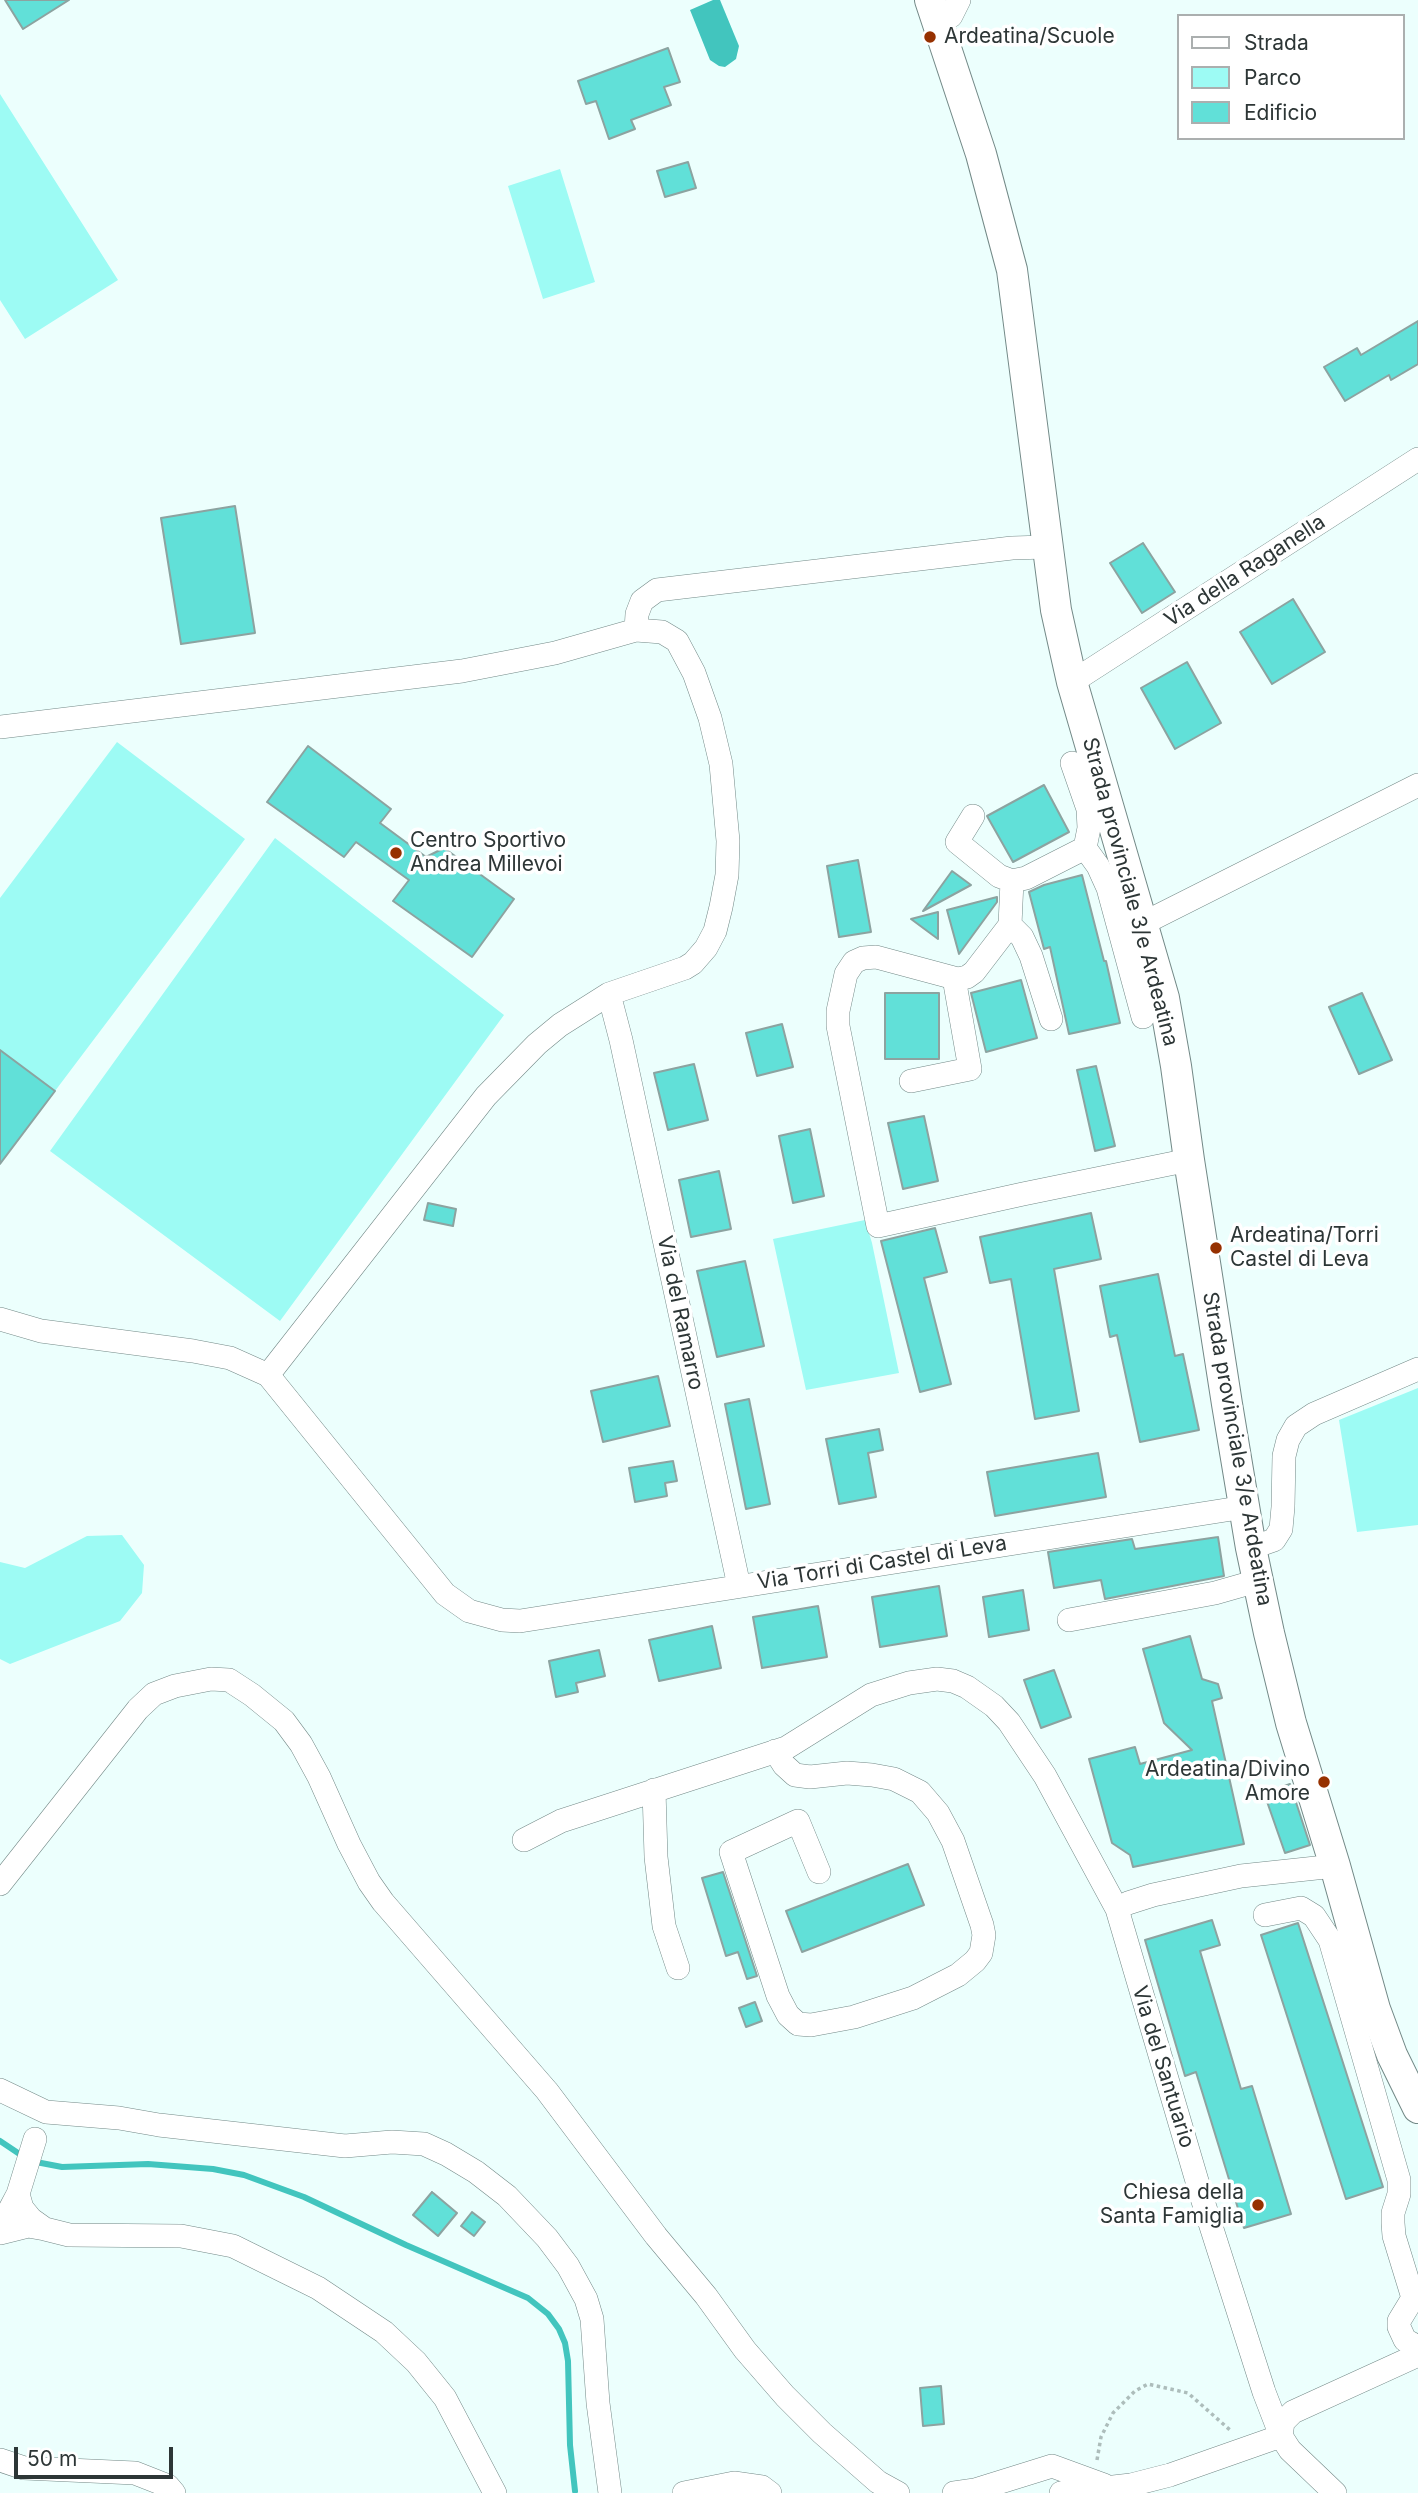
<!DOCTYPE html>
<html>
<head>
<meta charset="utf-8">
<style>
	body { margin:0 }
	#map { position:relative; width:1418px; height:2493px; overflow:hidden; background:#ecfffd; font-family:Inter,sans-serif }
	canvas { display:block }
	.legend { position:absolute; left:1177px; top:14px; width:228px; height:126px; box-sizing:border-box; background:#fff; border:2px solid #abafaf; margin:0; padding:9px 12px; list-style:none; font-size:21px; color:#2d3636 }
	.legend li { display:flex; align-items:center; gap:14px; height:35px }
	.legend b { width:35px; border:2px solid #abafaf }
	.scale { position:absolute; left:14px; top:2447px; width:159px; height:32px; box-sizing:border-box; border:4px solid #2d3636; border-top:0; padding-left:9px; font-size:21px; line-height:24px; white-space:nowrap; color:#2d3636; -webkit-text-stroke:5px #fff; paint-order:stroke }
</style>
</head>
<body>
<div id="map">
<canvas width="1418" height="2493"></canvas>
<ul class="legend">
<li><b style="height:9px;background:#fff"></b>Strada</li>
<li><b style="height:19px;background:#9dfbf4"></b>Parco</li>
<li><b style="height:19px;background:#61e0d8"></b>Edificio</li>
</ul>
<div class="scale">50 m</div>
</div>
<script>
const ctx = document.querySelector('canvas').getContext('2d');
ctx.lineJoin = 'round';
function fill(path, color) { ctx.fillStyle = color; ctx.fill(path, 'evenodd'); }
const shape = rows => new Path2D(rows.map(r => 'M' + r).join(''));
function strokePath(path, color, width, dash) { ctx.strokeStyle = color; ctx.lineWidth = width; ctx.lineCap = dash ? 'butt' : 'round'; ctx.setLineDash(dash || []); ctx.stroke(path); }
function write(font, color, halo, rows, align = 'center') {
  ctx.font = font + ' Inter,sans-serif'; ctx.lineWidth = 7; ctx.setLineDash([]); ctx.textBaseline = 'middle'; ctx.strokeStyle = halo; ctx.fillStyle = color; for (const [text, x, y, turn = 0] of rows) {
    ctx.save(); ctx.translate(x, y); ctx.rotate((+turn || 0) * Math.PI / 180); ctx.textAlign = isNaN(turn) ? turn : align; if (halo) ctx.strokeText(text, 0, 0); ctx.fillText(text, 0, 0); ctx.restore();
  }
}
const green = shape([
	[0,94,118,280,25,339,0,300],
	[560,169,595,282,543,299,508,186],
	[117,742,245,839,55,1091,0,1050,0,898],
	[275,838,504,1015,280,1321,50,1151],
	[865,1220,872,1243,899,1373,806,1390,773,1239],
	[1418,1388,1418,1525,1357,1532,1339,1420],
	[122,1535,144,1565,142,1593,120,1621,10,1664,0,1659,0,1562,25,1568,87,1536]
]);
const water = shape([
	[713,0,720,0,739,46,736,59,725,67,719,66,710,60,690,10]
]);
const stream = shape([
	[0,2141,21,2155],
	[36,2162,62,2167,148,2164,213,2169,244,2175,304,2197,406,2245,528,2298,548,2314,559,2329,565,2343,568,2361,570,2445,575,2491]
]);
const building = shape([
	[5,0,69,0,23,29,5,0],
	[668,48,680,82,664,87,671,105,631,120,635,129,609,139,596,101,586,104,578,81,668,48],
	[688,162,696,188,665,197,657,171,688,162],
	[1418,321,1418,364,1391,380,1389,375,1345,401,1324,367,1357,348,1361,355,1418,321],
	[235,506,255,633,181,644,161,518,235,506],
	[1143,543,1175,592,1142,613,1110,563,1143,543],
	[1293,599,1325,652,1272,684,1240,632,1293,599],
	[1187,662,1221,723,1175,749,1141,688,1187,662],
	[308,746,391,809,380,823,426,857,444,848,514,899,472,957,393,901,409,880,356,842,344,857,267,802,308,746],
	[1044,785,1069,832,1013,862,987,816,1044,785],
	[858,860,871,932,839,937,827,866,858,860],
	[952,871,971,885,923,911,952,871],
	[1082,875,1104,961,1106,961,1120,1023,1069,1034,1050,947,1044,949,1029,892,1044,885,1082,875],
	[997,897,997,902,959,954,947,910,997,897],
	[938,912,938,939,911,919,938,912],
	[1021,980,1037,1038,986,1052,971,993,1021,980],
	[885,993,939,993,939,1059,885,1059,885,993],
	[1362,993,1392,1060,1359,1074,1329,1007,1362,993],
	[782,1024,793,1067,757,1076,746,1033,782,1024],
	[0,1050,55,1091,0,1164,0,1050],
	[694,1064,708,1120,668,1130,654,1073,694,1064],
	[1096,1066,1115,1146,1095,1151,1077,1070,1096,1066],
	[924,1116,938,1181,903,1189,888,1123,924,1116],
	[810,1129,824,1196,793,1203,779,1136,810,1129],
	[719,1171,731,1229,691,1237,679,1180,719,1171],
	[428,1203,456,1209,453,1226,424,1220,428,1203],
	[1091,1213,1101,1259,1054,1269,1079,1411,1035,1419,1011,1279,990,1283,980,1237,1091,1213],
	[935,1228,947,1272,924,1278,951,1384,920,1392,881,1241,935,1228],
	[745,1261,764,1346,717,1357,697,1271,745,1261],
	[1158,1274,1175,1356,1183,1354,1199,1430,1140,1442,1117,1335,1110,1337,1100,1286,1158,1274],
	[658,1376,670,1426,603,1442,591,1391,658,1376],
	[749,1399,770,1504,746,1509,725,1404,749,1399],
	[879,1429,883,1450,868,1453,876,1497,839,1504,826,1439,879,1429],
	[1098,1453,1106,1497,995,1516,987,1472,1098,1453],
	[673,1461,677,1481,665,1483,667,1496,635,1502,629,1468,673,1461],
	[1218,1537,1224,1576,1105,1599,1101,1580,1054,1588,1048,1552,1132,1539,1135,1549,1218,1537],
	[939,1586,947,1636,880,1647,872,1597,939,1586],
	[1023,1590,1029,1630,989,1637,983,1597,1023,1590],
	[818,1606,827,1657,762,1668,753,1617,818,1606],
	[712,1626,721,1668,659,1681,649,1640,712,1626],
	[1190,1636,1202,1679,1218,1684,1222,1698,1212,1701,1244,1844,1133,1867,1130,1855,1112,1843,1089,1759,1135,1747,1140,1764,1192,1750,1164,1723,1143,1649,1190,1636],
	[599,1650,605,1676,576,1683,578,1692,556,1697,549,1661,599,1650],
	[1054,1670,1071,1717,1041,1728,1024,1680,1054,1670],
	[1290,1784,1310,1845,1285,1853,1264,1793,1290,1784],
	[908,1864,924,1905,802,1952,786,1911,908,1864],
	[723,1872,757,1976,747,1979,738,1952,726,1956,702,1878,723,1872],
	[1212,1920,1220,1945,1200,1951,1241,2089,1252,2086,1291,2214,1244,2228,1196,2072,1185,2076,1145,1940,1212,1920],
	[1298,1923,1383,2187,1346,2199,1261,1935,1298,1923],
	[755,2002,762,2021,746,2027,739,2008,755,2002],
	[432,2192,457,2213,438,2236,413,2215,432,2192],
	[472,2212,485,2222,474,2236,461,2226,472,2212],
	[941,2386,944,2424,923,2426,920,2388,941,2386]
]);
const path = shape([
	[1097,2460,1101,2437,1113,2413,1135,2391,1148,2384,1188,2393,1230,2430]
]);
const minor = shape([
	[936,20,951,16,959,0],
	[636,630,637,614,642,601,657,590,1012,548,1046,547],
	[1072,682,1418,459],
	[0,727,462,671,555,653,636,630,662,632,677,641,694,673,710,718,721,764,728,841,727,875,721,907,715,931,706,948,693,963,685,968,609,994,560,1025,537,1044,486,1096,268,1375],
	[1072,763,1088,809,1089,828,1085,848],
	[973,816,957,842,999,876,1012,881],
	[1142,924,1418,785],
	[1010,925,1022,937,1031,956,1051,1019],
	[609,994,621,1040,739,1586],
	[1143,1017,1108,888,1098,866,1085,848,1026,878,1012,881,1010,925,974,972,967,977,958,979,876,957,863,958,854,962,846,974,838,1011,838,1026,878,1226,1023,1194,1189,1160],
	[911,1081,970,1069,954,978],
	[0,1319,41,1331,193,1351,230,1358,268,1375,445,1594,469,1611,502,1620,520,1621,1245,1507],
	[1251,1548,1274,1540,1281,1529,1283,1507,1284,1456,1288,1440,1296,1426,1314,1414,1418,1369],
	[1069,1620,1215,1593,1257,1581],
	[775,1751,784,1765,795,1775,810,1777,847,1773,872,1775,894,1779,920,1792,938,1813,953,1841,982,1925,984,1935,981,1953,975,1961,958,1975,913,1998,854,2017,811,2025,798,2024,788,2015,778,1996,731,1852,798,1821,819,1872],
	[654,1790,656,1857,664,1926,678,1968],
	[524,1840,561,1821,786,1748,871,1695,909,1683,937,1679,953,1681,967,1687,994,1706,1009,1722,1045,1776,1117,1909],
	[0,1884,138,1709,154,1694,175,1686,211,1679,229,1680,252,1695,284,1721,301,1744,319,1777,349,1844,369,1882,383,1902,547,2091,656,2236,706,2296,745,2350,785,2396,822,2433,878,2482,898,2493],
	[1265,1915,1301,1908,1314,1916,1330,1940,1399,2180,1399,2194,1393,2213,1393,2223,1394,2236,1413,2298,1399,2321,1399,2327,1405,2340,1418,2347],
	[0,2090,46,2112,119,2118,159,2125,345,2146,392,2142,424,2144,446,2154,476,2172,507,2196,547,2238,568,2266,586,2299,592,2319,598,2403,610,2493],
	[0,2228,18,2194,35,2139],
	[45,2229,69,2235,181,2236,233,2246,318,2288,384,2332,416,2362,445,2398,495,2493],
	[0,2233,28,2226,45,2229,31,2219,22,2208,18,2194],
	[0,2460,24,2468,135,2473,168,2486,174,2493],
	[684,2493,734,2483,762,2487,770,2493],
	[954,2493,975,2490,1052,2466,1104,2485],
	[1061,2493,1131,2485,1170,2475,1281,2436,1264,2392,1202,2198,1117,1909,1128,1903,1153,1895,1241,1876,1335,1866],
	[1335,2493,1290,2450,1281,2436,1283,2422,1293,2412,1418,2355]
]);
const major = shape([
	[930,0,981,154,1012,270,1056,610,1072,682,1164,998,1176,1066,1189,1160,1227,1404,1251,1548,1269,1633,1291,1723,1335,1866,1375,2009,1392,2055,1418,2108]
]);
const markers = [
	[930,37,7,"#963101"],
	[396,853,7,"#963101"],
	[1216,1248,7,"#963101"],
	[1324,1782,7,"#963101"],
	[1258,2205,7,"#963101"]
];
const poiNames = [
	["Ardeatina/Scuole",944,37],
	["Centro Sportivo",410,841],
	["Andrea Millevoi",410,865],
	["Ardeatina/Torri",1230,1236],
	["Castel di Leva",1230,1260],
	["Ardeatina/Divino",1310,1770,"right"],
	["Amore",1310,1794,"right"],
	["Chiesa della",1244,2193,"right"],
	["Santa Famiglia",1244,2217,"right"]
];
const streetNames = [
	["Via della Raganella",1245,571,-33],
	["Strada provinciale 3/e Ardeatina",1130,892,75],
	["Via del Ramarro",680,1313,78],
	["Strada provinciale 3/e Ardeatina",1237,1449,80],
	["Via Torri di Castel di Leva",882,1563,-9],
	["Via del Santuario",1163,2067,73]
];
fill(green, '#9dfbf4');
fill(water, '#42c5be');
strokePath(stream, '#42c5be', 6);
fill(building, '#61e0d8');
strokePath(building, '#8ca3a0', 2);
strokePath(minor, '#738987', 24);
strokePath(major, '#738987', 32);
strokePath(path, '#adbdbb', 3.5, [3.5, 3.5]);
strokePath(minor, '#fff', 23);
strokePath(major, '#fff', 30);
for (const [x, y, r, color] of markers) { const dot = new Path2D(); dot.arc(x, y, r, 0, 2 * Math.PI); ctx.fillStyle = color; ctx.fill(dot); strokePath(dot, '#fff', 2.5); }
write('21px', '#2d3636', '#fff', poiNames, 'left');
write('21px', '#2d3636', '#fff', streetNames);
</script>
</body>
</html>
